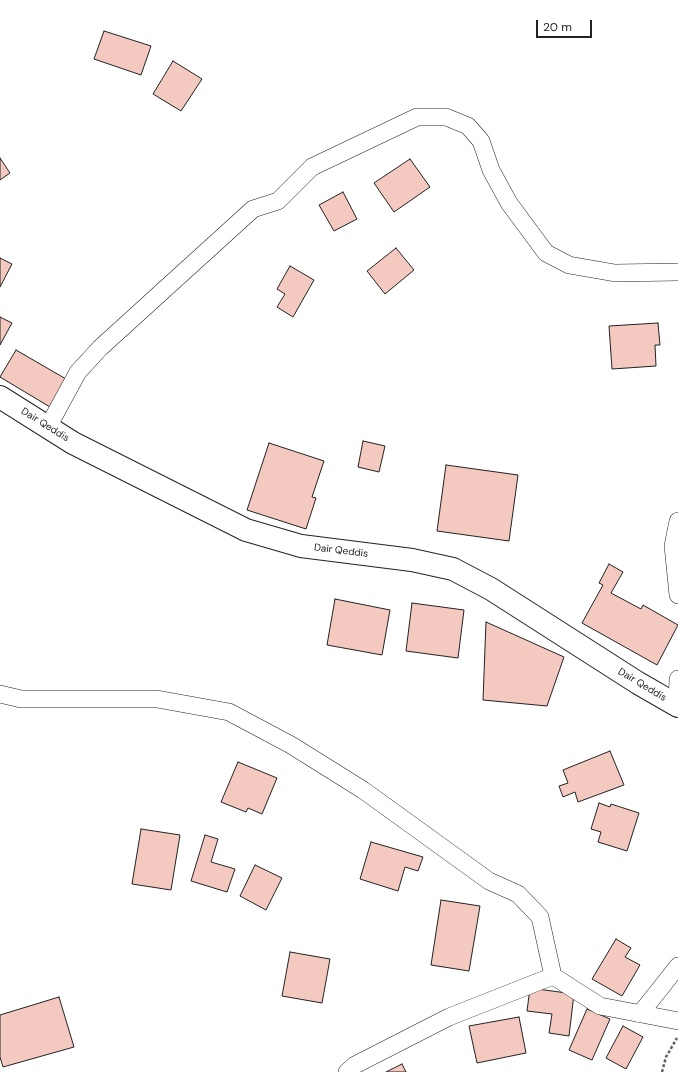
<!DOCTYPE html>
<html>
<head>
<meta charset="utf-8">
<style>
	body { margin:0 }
	#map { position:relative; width:678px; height:1072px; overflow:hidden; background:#fff; font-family:"DM Sans",sans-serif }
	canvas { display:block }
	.scale { position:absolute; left:536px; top:20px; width:56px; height:18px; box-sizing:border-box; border:2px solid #222; border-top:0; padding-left:5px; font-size:12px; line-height:14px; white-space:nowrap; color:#222; -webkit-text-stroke:3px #fff; paint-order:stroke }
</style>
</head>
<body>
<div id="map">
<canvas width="678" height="1072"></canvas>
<div class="scale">20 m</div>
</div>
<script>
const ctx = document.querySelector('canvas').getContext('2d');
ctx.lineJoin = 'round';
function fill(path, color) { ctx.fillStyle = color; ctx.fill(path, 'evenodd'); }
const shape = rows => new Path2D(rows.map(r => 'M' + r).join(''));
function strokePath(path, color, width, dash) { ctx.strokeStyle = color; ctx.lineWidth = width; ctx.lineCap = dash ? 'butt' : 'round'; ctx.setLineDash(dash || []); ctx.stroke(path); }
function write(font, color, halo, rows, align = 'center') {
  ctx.font = font + ' "DM Sans",sans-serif'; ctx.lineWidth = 3; ctx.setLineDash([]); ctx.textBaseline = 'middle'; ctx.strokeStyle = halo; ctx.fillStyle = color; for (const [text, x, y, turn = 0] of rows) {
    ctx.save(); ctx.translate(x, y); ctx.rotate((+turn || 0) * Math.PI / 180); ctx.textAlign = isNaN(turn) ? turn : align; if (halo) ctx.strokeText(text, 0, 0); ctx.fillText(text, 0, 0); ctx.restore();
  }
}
const building = shape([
	[104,31,151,46,141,75,94,59,104,31],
	[173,61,202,79,181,111,153,94,173,61],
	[0,158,10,173,0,180,0,158],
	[410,159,430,187,394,212,374,183,410,159],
	[343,192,357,219,334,231,319,205,343,192],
	[396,248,414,270,385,294,367,271,396,248],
	[0,258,12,264,0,287,0,258],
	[290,266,314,280,293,317,277,307,285,294,277,289,290,266],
	[0,317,12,323,0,345,0,317],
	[658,323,660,345,655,345,656,366,612,369,609,326,658,323],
	[16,350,66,379,50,407,0,377,16,350],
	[363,441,385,446,379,472,358,467,363,441],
	[269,443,324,461,312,497,316,498,306,529,247,510,269,443],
	[446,465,518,475,509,541,437,531,446,465],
	[609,564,623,572,611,593,641,609,643,605,678,625,657,665,582,623,603,585,599,583,609,564],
	[335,599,390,610,382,655,327,645,335,599],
	[412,603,464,610,458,658,406,651,412,603],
	[486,622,564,657,547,706,483,700,486,622],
	[610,751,624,785,578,802,575,792,563,797,559,786,568,783,563,770,610,751],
	[238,762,277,778,262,814,248,808,246,812,221,802,238,762],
	[599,803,610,807,611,804,639,813,627,851,598,842,601,832,591,829,599,803],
	[141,829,180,835,171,890,132,884,141,829],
	[205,835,218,839,211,862,235,869,227,892,191,881,205,835],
	[371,842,423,857,418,871,405,867,398,891,360,879,371,842],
	[255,865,282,878,266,910,240,896,255,865],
	[441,900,480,906,469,971,431,965,441,900],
	[616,939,631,948,625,957,640,965,622,996,592,979,616,939],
	[290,952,330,959,322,1003,282,996,290,952],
	[530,988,574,994,569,1036,549,1033,552,1014,527,1011,530,988],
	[59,997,74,1047,3,1067,0,1057,0,1015,59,997],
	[587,1009,610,1019,592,1060,569,1050,587,1009],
	[519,1017,526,1053,477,1063,469,1026,519,1017],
	[623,1026,643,1037,626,1069,606,1058,623,1026],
	[402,1064,406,1072,386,1072,402,1064]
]);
const path = shape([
	[662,1072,666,1057,677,1038]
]);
const street = shape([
	[48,427,78,372,100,348,253,209,278,201,312,167,417,117,446,117,468,126,481,141,491,170,509,203,546,253,569,265,615,273,678,272],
	[678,521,673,546,678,595],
	[0,694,21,699,157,699,229,712,291,745,363,790,489,881,518,894,540,917,553,976,600,1006,678,1021],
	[677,706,678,679],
	[640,1014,678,966],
	[347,1072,355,1065,449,1017,553,976]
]);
const secondary = shape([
	[0,397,73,443,246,530,301,546,412,560,453,569,491,589,638,683,678,706]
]);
const streetNames = [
	["Dair Qeddis",45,425,32],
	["Dair Qeddis",341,551,7],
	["Dair Qeddis",642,685,31]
];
fill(building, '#f3c9c0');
strokePath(building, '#222', 1);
strokePath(street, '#222', 18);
strokePath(secondary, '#222', 24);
strokePath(path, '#646464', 2.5, [3, 2]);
strokePath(street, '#fff', 17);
strokePath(secondary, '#fff', 22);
write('10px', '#222', '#fff', streetNames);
</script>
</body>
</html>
